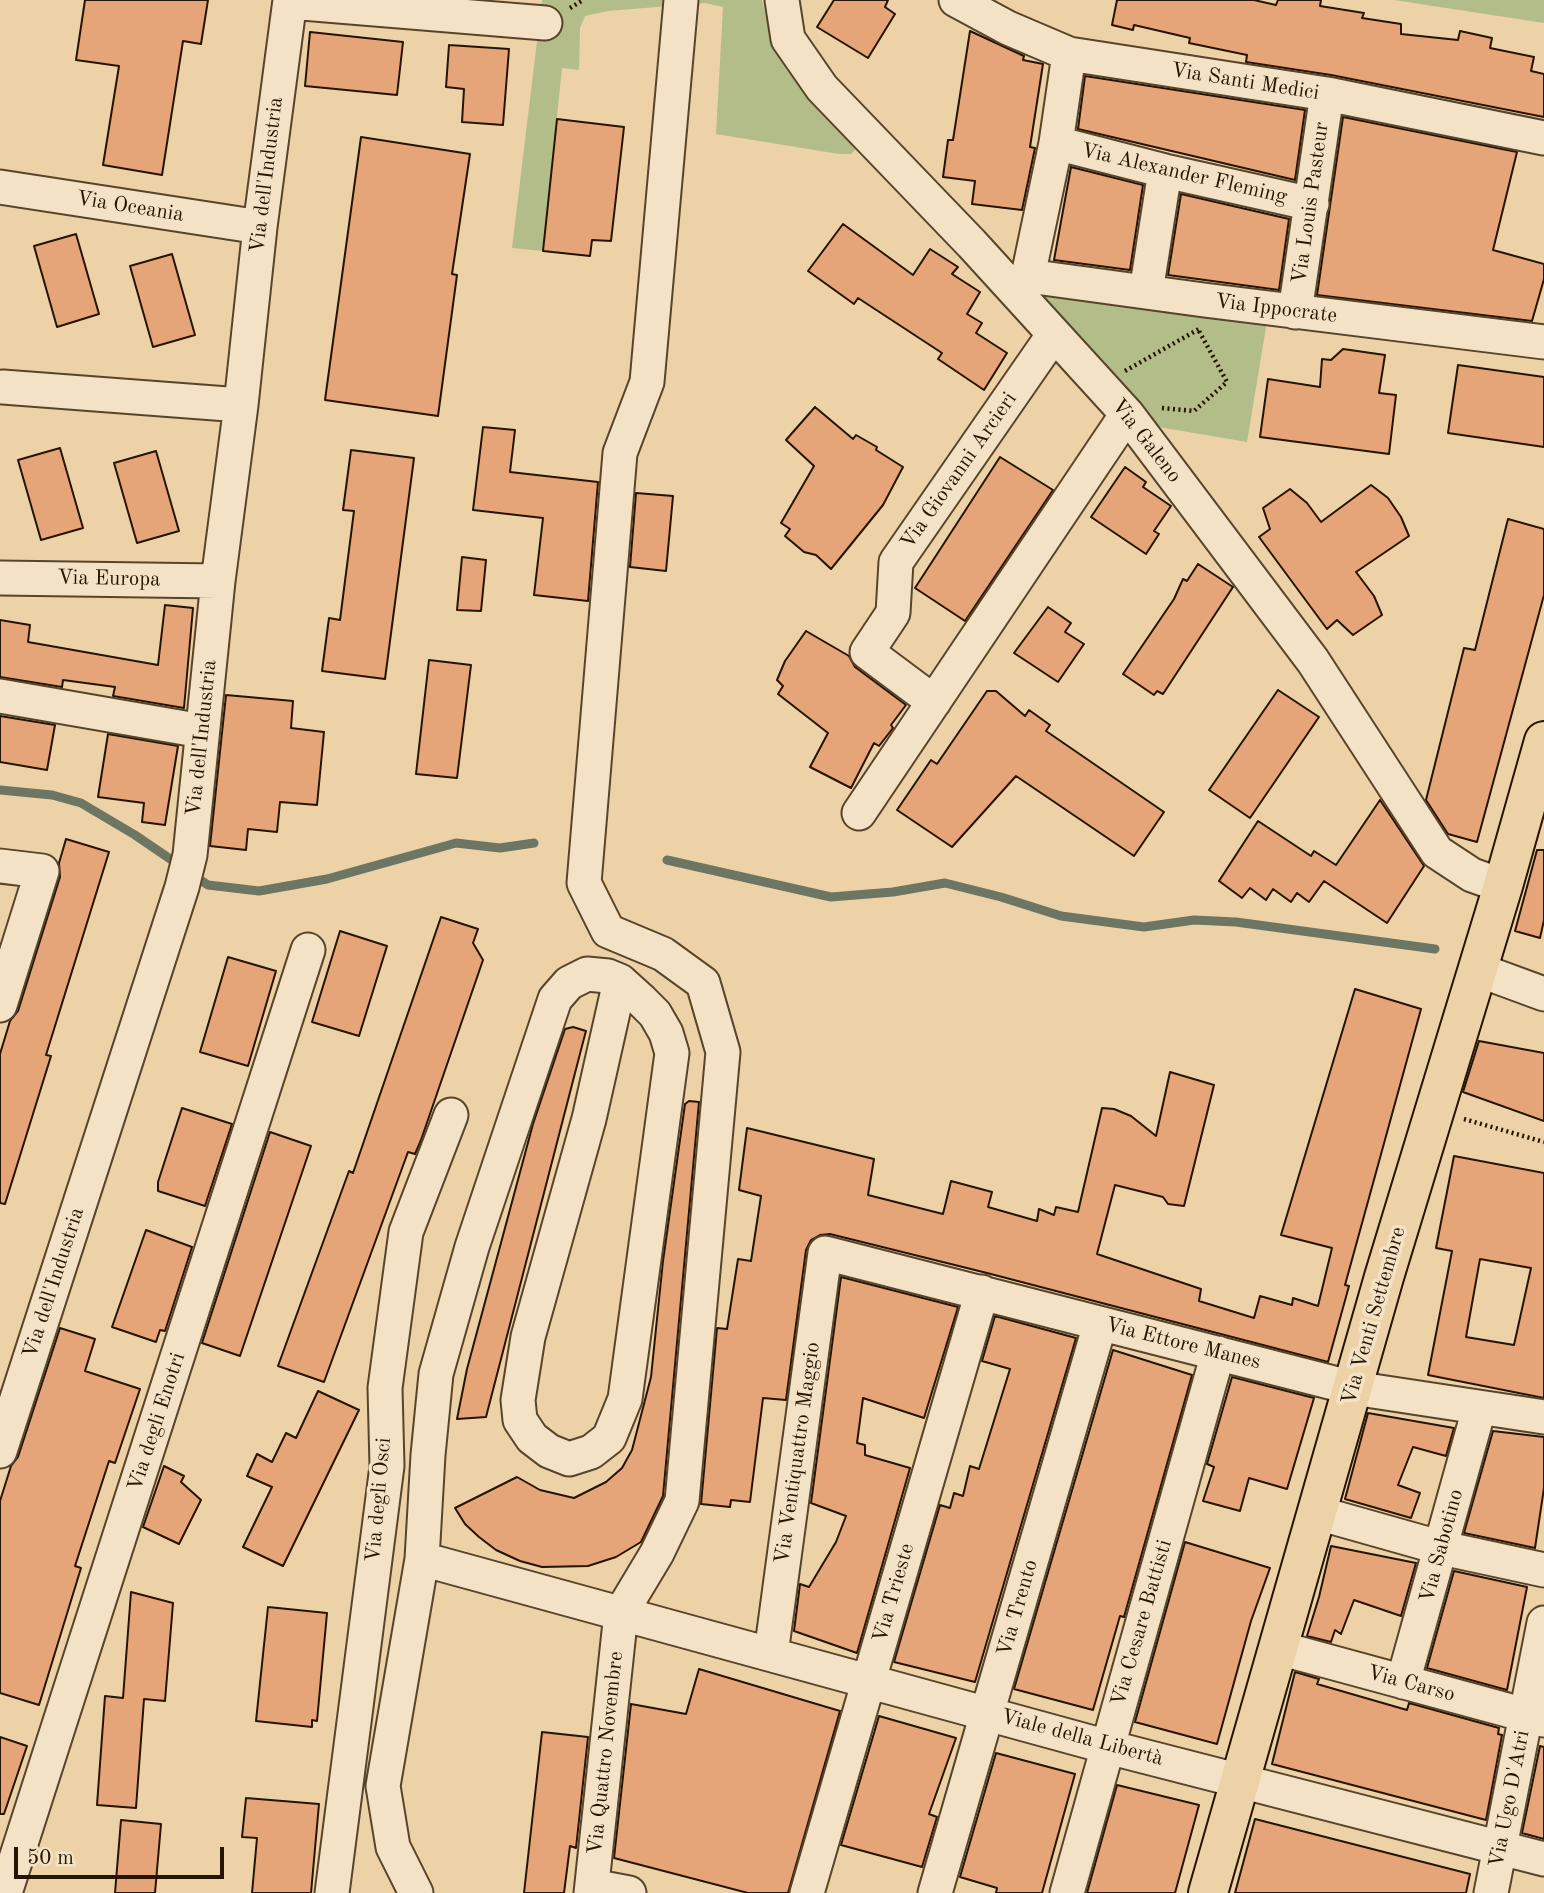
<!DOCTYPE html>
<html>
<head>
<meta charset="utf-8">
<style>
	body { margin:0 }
	#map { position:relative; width:1544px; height:1893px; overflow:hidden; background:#ecd2a6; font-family:"Old Standard TT",serif }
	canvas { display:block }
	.scale { position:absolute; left:14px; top:1847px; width:210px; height:32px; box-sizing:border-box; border:4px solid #261401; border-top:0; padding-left:9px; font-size:21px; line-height:24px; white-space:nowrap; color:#261401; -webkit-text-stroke:5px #f3e2c5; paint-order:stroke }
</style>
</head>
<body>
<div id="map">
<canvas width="1544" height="1893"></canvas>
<div class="scale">50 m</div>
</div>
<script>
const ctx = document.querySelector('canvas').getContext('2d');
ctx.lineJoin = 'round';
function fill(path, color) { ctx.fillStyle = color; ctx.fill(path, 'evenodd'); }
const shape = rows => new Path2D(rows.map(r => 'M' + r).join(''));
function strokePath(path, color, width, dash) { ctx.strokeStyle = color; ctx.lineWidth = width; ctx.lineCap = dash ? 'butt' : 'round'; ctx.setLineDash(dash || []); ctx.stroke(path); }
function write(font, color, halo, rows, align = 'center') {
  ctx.font = font + ' "Old Standard TT",serif'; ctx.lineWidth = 7; ctx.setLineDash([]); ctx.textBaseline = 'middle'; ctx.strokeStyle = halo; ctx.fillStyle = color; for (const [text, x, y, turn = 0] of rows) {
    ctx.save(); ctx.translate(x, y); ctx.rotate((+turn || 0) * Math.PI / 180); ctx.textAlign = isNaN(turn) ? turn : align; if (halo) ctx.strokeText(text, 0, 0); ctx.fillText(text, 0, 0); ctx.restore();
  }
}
const green = shape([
	[542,0,762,0,774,44,786,68,809,98,854,144,855,150,851,154,839,154,716,134,723,7,705,3,608,11,585,16,580,28,579,70,562,68,543,251,512,248],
	[1394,0,1544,0,1544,23],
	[1040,291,1268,315,1247,442,1147,425,1038,302]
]);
const stream = shape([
	[0,790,52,795,81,803,135,835,182,867],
	[667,860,831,897,893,892,945,883,1001,897,1061,916,1144,927,1194,920,1236,922,1435,949],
	[193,875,208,885,259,891,327,879,456,843,500,848,534,843]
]);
const building = shape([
	[85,0,208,0,201,44,183,41,162,175,103,165,119,66,76,60,85,0],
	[834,0,888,0,885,7,895,14,868,58,817,27,834,0],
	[1117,0,1254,0,1276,5,1278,0,1321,0,1320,6,1364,13,1362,18,1401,24,1401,34,1458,40,1460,31,1492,38,1490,48,1534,57,1531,71,1544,74,1544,117,1331,75,1246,62,1247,55,1189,43,1190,38,1134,25,1133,30,1112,25,1117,0],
	[970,31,1024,56,1023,60,1043,64,1030,147,1035,148,1022,210,972,204,975,181,943,177,948,140,953,140,970,31],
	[310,32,403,42,397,95,305,86,310,32],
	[449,45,509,49,503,125,462,122,464,89,446,87,449,45],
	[1085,76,1305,110,1295,180,1078,129,1085,76],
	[1343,117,1517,152,1493,250,1544,264,1544,279,1532,321,1317,295,1343,117],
	[557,119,624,127,611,241,592,240,590,256,543,251,557,119],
	[361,137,470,154,452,274,457,275,438,416,325,400,361,137],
	[1071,167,1143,185,1130,270,1054,260,1071,167],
	[1181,194,1289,219,1279,290,1168,275,1181,194],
	[843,224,913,275,930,249,958,267,952,274,980,292,967,314,982,323,976,333,1007,353,984,390,938,359,942,353,858,298,854,304,808,271,843,224],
	[76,234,99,314,57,327,34,246,76,234],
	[172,254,195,335,153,347,130,266,172,254],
	[1343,349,1385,355,1379,393,1396,395,1389,454,1260,437,1268,379,1320,387,1322,359,1331,360,1343,349],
	[1458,365,1544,377,1544,447,1448,433,1458,365],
	[815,407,853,439,856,435,877,447,876,450,903,467,883,505,831,569,816,555,804,552,785,536,790,529,781,523,814,466,786,440,815,407],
	[483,427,515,430,510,472,598,482,588,601,534,595,543,518,473,510,483,427],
	[60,448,83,528,41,540,18,460,60,448],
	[351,450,414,458,385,679,322,671,329,618,340,620,354,511,343,510,351,450],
	[156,451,179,531,137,543,114,463,156,451],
	[1000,457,1053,490,965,621,915,588,1000,457],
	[1125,467,1146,482,1143,487,1171,506,1154,531,1159,534,1146,554,1091,517,1125,467],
	[1371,485,1388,498,1401,517,1409,536,1356,572,1374,596,1382,615,1353,635,1337,620,1327,629,1259,537,1270,529,1263,508,1290,489,1307,503,1321,522,1371,485],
	[636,493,673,496,666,571,630,567,636,493],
	[1508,519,1544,529,1544,595,1477,842,1448,834,1426,800,1464,648,1475,650,1508,519],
	[462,557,486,560,481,611,457,610,462,557],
	[1198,564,1233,587,1163,694,1157,691,1154,695,1123,674,1174,599,1183,579,1187,581,1198,564],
	[165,605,193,608,184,708,113,696,115,687,63,680,62,687,0,677,0,620,30,625,28,642,158,665,165,605],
	[1048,607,1071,623,1065,632,1084,644,1058,682,1014,653,1048,607],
	[806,631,849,656,855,667,906,705,891,725,893,728,879,746,874,743,851,788,810,767,828,733,778,694,783,686,777,680,785,661,806,631],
	[429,660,471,665,457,778,416,774,429,660],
	[1278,690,1319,717,1250,818,1209,790,1278,690],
	[987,691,996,691,1025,716,1029,710,1050,725,1046,731,1164,812,1134,856,1016,776,952,847,897,810,931,760,937,764,987,691],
	[226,695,293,701,291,728,324,732,317,805,280,802,277,832,248,829,246,850,210,846,226,695],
	[0,716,55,725,47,770,0,762,0,716],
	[108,734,178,746,165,825,142,822,144,803,98,797,108,734],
	[1380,800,1424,866,1387,923,1324,881,1309,902,1297,893,1291,902,1273,889,1266,900,1250,888,1242,898,1219,881,1258,821,1311,856,1314,851,1336,865,1380,800],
	[66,839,109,852,46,1055,51,1056,5,1204,0,1203,0,1054,10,1021,18,1011,60,877,59,863,66,839],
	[1537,850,1544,850,1544,920,1540,938,1515,931,1537,850],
	[441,917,478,929,473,943,483,960,421,1140,415,1154,408,1152,324,1382,278,1366,349,1171,353,1173,441,917],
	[340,931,387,946,359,1036,312,1022,340,931],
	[228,957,276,971,248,1066,200,1052,228,957],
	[1355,989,1421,1009,1345,1285,1349,1286,1328,1362,987,1273,830,1234,820,1235,811,1240,806,1250,786,1400,763,1398,750,1502,731,1500,730,1507,701,1504,717,1328,727,1329,738,1259,751,1261,761,1196,739,1190,747,1128,874,1159,868,1195,943,1214,951,1181,992,1192,988,1207,1037,1221,1039,1209,1054,1215,1056,1207,1078,1212,1102,1108,1114,1109,1131,1116,1156,1136,1170,1072,1214,1085,1184,1206,1168,1204,1163,1197,1115,1185,1097,1254,1201,1289,1199,1301,1254,1318,1260,1296,1292,1305,1293,1298,1318,1306,1332,1248,1281,1235,1355,989],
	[573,1027,586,1031,582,1046,486,1417,457,1419,467,1369,533,1124,565,1029,573,1027],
	[1479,1041,1544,1053,1544,1121,1463,1092,1479,1041],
	[689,1101,699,1102,663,1496,641,1542,616,1557,588,1566,542,1567,520,1561,496,1550,479,1537,465,1524,455,1508,517,1477,540,1490,574,1498,606,1482,622,1468,632,1450,651,1377,663,1261,685,1104,689,1101],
	[182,1108,232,1124,205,1206,158,1191,158,1182,182,1108],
	[270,1132,311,1146,240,1356,202,1343,270,1132],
	[1454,1156,1544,1173,1544,1398,1428,1375,1452,1251,1436,1248,1454,1156],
	[1480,1259,1531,1268,1514,1345,1466,1337,1480,1259],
	[146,1230,192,1247,165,1331,160,1330,156,1342,112,1327,146,1230],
	[841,1277,958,1307,924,1418,863,1398,857,1443,865,1445,865,1455,910,1468,857,1653,794,1631,800,1584,809,1587,836,1542,846,1516,811,1503,841,1277],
	[995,1316,1076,1338,975,1682,894,1662,940,1505,950,1508,954,1493,963,1496,970,1466,979,1469,1010,1369,982,1361,995,1316],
	[60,1328,95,1339,85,1371,140,1389,115,1463,109,1461,75,1566,81,1568,39,1705,0,1693,0,1501,11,1466,18,1457,60,1328],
	[1113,1350,1192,1375,1124,1617,1120,1616,1093,1710,1014,1689,1113,1350],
	[1232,1377,1314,1398,1287,1489,1249,1478,1240,1511,1203,1501,1214,1467,1207,1464,1232,1377],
	[318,1391,359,1410,283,1566,243,1547,272,1487,247,1476,257,1454,272,1462,286,1433,296,1438,318,1391],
	[1368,1413,1454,1428,1446,1456,1413,1447,1398,1485,1420,1493,1411,1518,1345,1499,1368,1413],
	[1493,1431,1544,1437,1544,1488,1535,1548,1464,1533,1493,1431],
	[164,1466,184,1476,181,1482,201,1500,179,1544,143,1527,164,1466],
	[1185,1542,1270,1568,1251,1621,1217,1744,1135,1722,1185,1542],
	[1331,1546,1416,1563,1401,1616,1354,1600,1341,1634,1335,1630,1331,1642,1307,1636,1319,1597,1331,1546],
	[1454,1571,1527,1587,1507,1690,1427,1668,1454,1571],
	[131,1592,173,1603,165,1701,144,1699,136,1808,97,1805,105,1696,123,1698,131,1592],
	[268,1607,327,1613,317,1721,312,1720,312,1727,256,1721,268,1607],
	[699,1669,840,1711,788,1893,748,1893,614,1858,631,1704,686,1714,699,1669],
	[1295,1672,1319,1679,1317,1684,1407,1710,1409,1703,1499,1728,1498,1734,1502,1735,1486,1820,1272,1764,1295,1672],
	[879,1716,956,1738,929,1814,937,1817,922,1867,841,1845,879,1716],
	[542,1732,588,1737,576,1848,570,1846,564,1893,524,1893,542,1732],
	[0,1737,27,1746,4,1814,0,1814,0,1737],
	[1540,1746,1544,1747,1544,1839,1522,1833,1540,1746],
	[996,1753,1075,1774,1042,1893,996,1893,997,1888,960,1877,996,1753],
	[1117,1785,1199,1805,1175,1893,1087,1893,1117,1785],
	[246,1798,319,1804,311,1893,252,1893,257,1838,242,1837,246,1798],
	[1255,1819,1470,1874,1466,1893,1235,1893,1255,1819],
	[121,1820,161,1824,155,1893,115,1893,121,1820]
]);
const path = shape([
	[570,8,583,0],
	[1125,371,1199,329],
	[1162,408,1194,411,1227,382,1199,331],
	[1464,1119,1544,1142]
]);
const minor = shape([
	[782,0,788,39,822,88,972,244,1127,414,1313,661,1437,852,1472,875,1503,886],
	[956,0,1008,28,1069,54,1327,94,1544,138],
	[290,2,545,23],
	[1056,143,1165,171,1312,204],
	[0,187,260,227],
	[1028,276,1056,143,1069,54],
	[1014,289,1028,276,1204,300,1544,342],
	[1146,292,1165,171],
	[1295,312,1327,94],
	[3,387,241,405],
	[0,578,218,581],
	[0,696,202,731],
	[934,702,867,652,893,613,896,562,1054,334],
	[859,813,1127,414],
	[0,866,42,871,0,1005],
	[1476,969,1544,994],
	[0,1451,182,887,190,855,218,581,241,405,260,227,290,0],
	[1318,1513,1442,1548,1544,1570],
	[422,1559,1108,1747,1544,1859],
	[1279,1648,1544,1720],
	[771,1654,825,1253,1353,1388,1544,1417],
	[1403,1682,1479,1409],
	[592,1886,629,1893],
	[5,1893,308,950],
	[332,1893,387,1466,385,1388,406,1232,451,1115],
	[416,1893,393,1847,383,1786,422,1559,428,1455,436,1374,472,1247,555,999,569,983,587,974,608,976,620,981,641,1000,655,1014,666,1033,672,1053,625,1399,609,1438,591,1452,569,1459,549,1451,532,1438,520,1420,518,1400,528,1337,589,1119,620,981],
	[591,1893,621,1613,657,1553,682,1501,723,1052,703,983,663,954,608,931,584,883,620,453,647,382,681,0],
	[807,1893,982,1292],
	[935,1893,1100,1324],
	[1067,1893,1218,1353],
	[1491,1893,1544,1623]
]);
const major = shape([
	[1208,1893,1384,1277,1503,886,1544,741]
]);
const streetNames = [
	["Via Santi Medici",1245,82,9],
	["Via Alexander Fleming",1184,174,13],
	["Via dell'Industria",267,175,-83],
	["Via Louis Pasteur",1311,203,-82],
	["Via Oceania",130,207,9],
	["Via Ippocrate",1276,309,7],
	["Via Galeno",1146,441,52],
	["Via Giovanni Arcieri",959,471,-55],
	["Via Europa",109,579,1],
	["Via dell'Industria",202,738,-84],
	["Via dell'Industria",54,1283,-72],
	["Via Venti Settembre",1374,1316,-74],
	["Via Ettore Manes",1183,1344,14],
	["Via degli Enotri",157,1422,-72],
	["Via Ventiquattro Maggio",798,1453,-82],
	["Via degli Osci",379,1500,-85],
	["Via Sabotino",1442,1546,-75],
	["Via Trieste",894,1593,-74],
	["Via Trento",1018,1608,-74],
	["Via Cesare Battisti",1142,1623,-74],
	["Via Carso",1411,1684,15],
	["Viale della Libertà",1082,1738,15],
	["Via Quattro Novembre",606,1753,-84],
	["Via Ugo D'Atri",1510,1799,-79]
];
fill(green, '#b3bd8a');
strokePath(stream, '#6c7662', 9);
fill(building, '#e5a579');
strokePath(building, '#261401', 2);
strokePath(minor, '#58442a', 37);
strokePath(major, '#261401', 42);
strokePath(path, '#261401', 4.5, [2, 3.5]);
strokePath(minor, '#f3e2c5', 33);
strokePath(major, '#ecd2a6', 38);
write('21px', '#261401', '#f3e2c5', streetNames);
</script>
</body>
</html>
